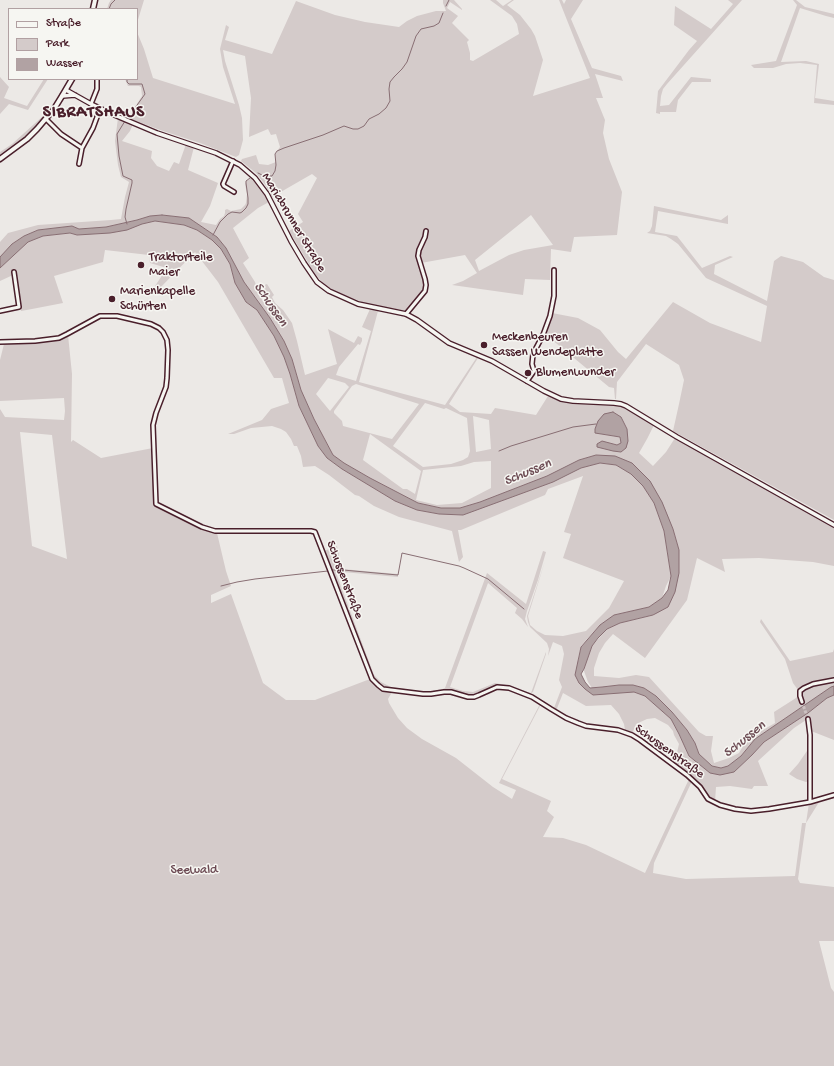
<!DOCTYPE html>
<html>
<head>
<meta charset="utf-8">
<style>
	body { margin:0 }
	#map { position:relative; width:834px; height:1066px; overflow:hidden; background:#ece9e6; font-family:"Gochi Hand",sans-serif }
	canvas { display:block }
	.legend { position:absolute; left:8px; top:8px; width:130px; height:72px; box-sizing:border-box; background:#f6f6f2; border:1px solid #b1a0a2; margin:0; padding:5px 7px; list-style:none; font-size:12px; color:#4a1f2b }
	.legend li { display:flex; align-items:center; gap:8px; height:20px }
	.legend b { width:20px; border:1px solid #b1a0a2 }
</style>
</head>
<body>
<div id="map">
<canvas width="834" height="1066"></canvas>
<ul class="legend">
<li><b style="height:5px;background:#f6f6f2"></b>Straße</li>
<li><b style="height:11px;background:#d4cbca"></b>Park</li>
<li><b style="height:11px;background:#b1a2a3"></b>Wasser</li>
</ul>
</div>
<script>
const ctx = document.querySelector('canvas').getContext('2d');
ctx.lineJoin = 'round';
function fill(path, color) { ctx.fillStyle = color; ctx.fill(path, 'evenodd'); }
const shape = rows => new Path2D(rows.map(r => 'M' + r).join(''));
function strokePath(path, color, width, dash) { ctx.strokeStyle = color; ctx.lineWidth = width; ctx.lineCap = dash ? 'butt' : 'round'; ctx.setLineDash(dash || []); ctx.stroke(path); }
function write(font, color, halo, rows, align = 'center') {
  ctx.font = font + ' "Gochi Hand",sans-serif'; ctx.lineWidth = 3; ctx.setLineDash([]); ctx.textBaseline = 'middle'; ctx.strokeStyle = halo; ctx.fillStyle = color; for (const [text, x, y, turn = 0] of rows) {
    ctx.save(); ctx.translate(x, y); ctx.rotate((+turn || 0) * Math.PI / 180); ctx.textAlign = isNaN(turn) ? turn : align; if (halo) ctx.strokeText(text, 0, 0); ctx.fillText(text, 0, 0); ctx.restore();
  }
}
const green = shape([
	[111,0,144,0,137,23,137,9,107,9,109,3],
	[443,0,454,0,462,9,462,10,450,2,447,8,458,16,452,23,469,40,467,42,470,53,470,60,473,61,519,34,517,24,512,16,490,0,496,0,503,6,512,0,514,0,507,5,520,15,531,29,535,36,543,60,533,96,590,78,559,0,562,0,564,4,566,0,583,0,571,19,592,68,621,76,623,81,595,74,603,98,596,98,605,120,603,133,609,159,622,192,617,235,574,237,571,252,551,249,550,280,525,279,523,295,452,285,463,281,477,273,465,255,421,263,428,290,411,310,411,313,407,311,367,304,337,292,324,284,315,274,289,231,303,222,298,214,317,178,312,174,272,197,266,186,256,173,241,161,242,159,256,155,259,164,268,165,276,162,275,154,280,147,276,134,271,135,268,129,249,137,251,98,245,56,223,50,225,61,239,105,242,118,243,140,239,155,236,157,200,143,163,131,128,118,142,96,141,87,139,86,128,86,127,84,125,79,137,79,137,32,144,49,153,78,235,104,223,67,220,49,226,25,229,27,225,40,272,54,296,1,335,15,365,22,399,27,407,21,417,16,436,11,446,11,443,3],
	[531,215,553,245,524,250,509,255,479,271,475,260],
	[728,0,742,0,667,84,663,89,661,96,660,106,669,105,691,77,711,79,711,82,692,82,678,100,676,112,660,112,660,114,656,113,658,91,689,50,697,41,674,25,675,6,711,29,733,4],
	[793,0,796,0,805,7,834,14,834,18,826,16,800,8,781,62,806,61,819,64,815,98,834,101,834,105,814,103,817,65,800,63,786,64,773,68,754,68,751,65,776,61,797,5],
	[0,77,9,87,4,98,27,106,44,79,48,79,28,110,9,104,0,114],
	[43,116,44,117,31,131,20,142,0,157,0,152,12,144],
	[118,118,133,124,130,131,122,141,152,151,151,158,157,166,169,171,174,162,179,164,186,144,194,147,188,170,218,183,210,206,201,222,216,225,220,219,224,216,225,213,225,210,227,209,231,211,241,209,245,205,246,203,247,194,245,184,246,181,252,177,259,186,269,202,258,208,233,228,249,258,243,263,255,282,259,294,265,304,269,305,262,286,267,284,274,295,272,297,275,303,283,310,292,323,297,341,305,375,337,364,328,329,354,343,358,336,362,338,362,341,360,345,358,344,339,367,336,375,356,381,371,331,362,327,370,309,378,311,359,382,445,405,477,357,478,358,449,404,460,412,491,414,495,408,536,415,548,396,559,401,577,404,612,403,620,405,626,408,654,425,647,439,639,453,653,466,666,452,675,438,834,528,834,566,813,562,759,558,722,559,725,572,697,558,687,600,645,658,613,634,605,643,599,653,594,668,594,676,619,678,636,675,649,677,699,732,706,736,713,736,711,751,714,763,729,758,739,753,747,739,775,723,774,712,796,698,804,689,814,685,828,683,831,680,809,683,798,690,793,683,785,659,760,622,761,619,790,661,833,652,834,649,834,686,831,687,755,739,741,756,728,766,721,768,712,766,699,754,695,743,687,730,672,712,656,696,644,688,633,685,619,685,602,687,592,688,588,682,584,671,587,659,592,646,607,629,620,623,654,615,679,573,679,550,673,529,632,463,596,455,579,460,547,476,480,502,460,508,441,508,418,503,370,478,344,463,333,455,314,419,301,390,292,359,284,341,270,318,244,282,226,248,217,237,189,218,162,215,150,216,137,220,106,227,79,229,72,226,38,230,24,236,12,244,0,257,0,242,8,233,38,225,111,220,121,219,125,197,129,182,121,177,118,165,115,141],
	[328,378,345,383,349,387,330,411,316,394],
	[356,384,419,404,392,439,343,426,342,421,334,413,334,411,352,386],
	[425,403,444,409,446,408,467,418,470,451,468,457,463,460,451,464,423,467,393,446],
	[613,412,621,418,627,429,621,452,602,448,602,442,617,445,621,443,620,437,601,434],
	[473,416,489,420,491,449,476,452],
	[370,434,421,471,415,494,407,489,403,489,363,460],
	[491,461,491,488,462,503,437,505,416,500,423,470,461,466,474,462],
	[654,206,721,220,728,215,728,224,658,211,655,232,677,236,702,268,730,256,733,257,715,265,714,274,767,301,774,261,781,256,803,262,824,277,834,280,834,520,673,431,679,404,684,380,679,365,646,344,617,382,616,399,615,399,614,388,609,387,545,334,552,313,578,318,600,330,618,352,626,359,673,302,710,323,761,342,767,306,706,278,678,244,671,239,666,236,647,233,650,231,652,226],
	[155,221,184,225,197,230,212,240,221,249,230,264,235,283,246,302,257,310,274,336,284,357,290,374,299,406,318,446,327,458,342,469,395,501,417,510,439,514,462,515,553,482,581,468,600,463,616,465,631,474,643,486,654,503,664,531,671,576,666,586,662,598,649,607,614,615,600,625,588,638,581,646,578,660,579,683,605,694,621,692,634,692,645,696,671,719,679,734,689,756,710,773,734,772,752,755,764,742,808,713,827,698,834,695,834,740,811,731,809,718,794,728,758,761,768,786,754,786,752,789,730,786,716,787,715,802,710,799,698,782,676,765,676,757,679,744,674,735,673,731,668,725,655,718,647,719,636,724,632,734,625,730,624,724,619,714,611,705,586,706,563,693,556,711,537,699,534,695,554,708,562,687,559,680,564,654,562,646,553,642,548,656,549,649,547,643,530,627,528,622,527,616,529,610,545,561,528,616,530,625,537,631,545,635,563,636,586,631,609,608,624,581,563,558,571,534,564,532,583,476,548,489,545,495,461,530,458,530,463,557,459,562,452,531,399,517,374,506,359,496,355,495,329,475,315,466,303,467,301,456,297,446,294,446,291,439,286,432,281,429,272,426,251,428,234,434,228,434,262,420,271,409,289,403,282,378,274,378,218,282,195,252,160,288,155,286,167,268,150,263,149,255,105,250,103,262,54,276,63,303,32,309,21,311,15,271,12,271,13,275,0,281,0,268,28,242,43,236,70,233,77,235],
	[68,335,72,374,71,442,73,440,101,458,153,448,153,500,155,506,207,530,217,533,226,571,231,586,211,595,211,603,231,594,263,683,286,700,315,700,370,679,377,687,388,692,392,692,388,699,389,703,398,718,407,728,422,739,456,758,493,787,512,799,516,790,499,783,540,704,541,704,502,779,551,801,547,811,554,817,543,837,563,838,586,845,645,873,689,779,692,781,654,863,653,873,686,879,795,876,802,823,806,823,809,803,821,799,806,823,798,879,800,883,834,887,834,941,819,941,831,988,834,992,834,1066,0,1066,0,409,5,417,64,420,65,411,64,398,0,401,0,360,4,344,30,343,59,339],
	[20,432,52,435,67,559,32,546],
	[337,546,342,569,398,574,398,577,343,572,336,573,374,675,381,682,391,687,427,692,443,689,445,688,487,573,526,604,543,551,546,552,538,580,527,611,525,619,528,627,522,619,515,613,517,608,488,583,450,687,463,691,473,692,495,683,506,685,531,693,546,652,546,646,546,654,533,692,530,694,511,687,500,685,474,695,465,694,449,689,428,693,398,690,386,687,378,683,374,679,370,671,324,551],
	[809,748,809,781,806,782,797,779,789,774,798,764]
]);
const water = shape([
	[162,215,189,218,217,237,226,248,244,282,270,318,284,341,292,359,301,390,314,419,333,455,344,463,370,478,418,503,441,508,460,508,480,502,547,476,579,460,596,455,615,456,632,463,650,481,662,502,673,529,679,550,679,573,675,592,668,607,653,615,620,623,607,629,598,638,592,646,584,669,581,674,585,682,590,688,602,687,619,685,633,685,644,688,656,696,672,712,687,730,695,743,699,754,712,766,721,768,728,766,741,756,755,739,831,687,834,686,834,695,827,698,808,713,764,742,752,755,734,772,720,775,710,773,689,756,679,734,671,719,645,696,634,692,593,695,585,689,579,683,575,675,581,647,600,625,614,615,649,607,662,598,668,590,671,576,664,531,654,503,643,486,631,474,616,465,600,463,581,468,553,482,463,515,439,514,417,510,395,501,342,469,327,458,318,446,299,406,290,374,284,357,274,336,257,310,246,302,235,283,230,264,221,249,212,240,197,230,184,225,155,221,142,224,127,230,110,233,77,235,70,233,43,236,28,242,0,268,0,257,12,244,24,236,38,230,72,226,79,229,106,227,137,220,150,216,162,215],
	[613,412,621,417,627,429,628,441,626,448,621,452,613,451,597,447,597,444,602,441,617,445,621,443,620,437,595,433,595,429,598,421,604,414,613,412]
]);
const stream = shape([
	[446,6,449,0],
	[109,9,111,4,115,0],
	[127,79,127,82,129,84,142,84,145,94,135,108,129,118],
	[125,121,117,134,119,156,123,176,132,180,132,183,126,209,125,217,127,224],
	[258,173,264,176,272,176,275,171,276,165,275,154,277,151,284,148,323,135,344,126,353,129,358,129,364,126,369,119,379,114,386,108,390,101,389,89,390,82,394,77,402,69,407,62,416,36,421,29,434,26,439,23,443,13],
	[213,235,220,222,228,214,232,212,240,213,242,212,246,208,248,204,248,198,246,183,246,181,250,178],
	[499,451,511,446,573,427,596,424],
	[332,570,343,570,398,575,402,553,459,566,464,568,488,579,524,609],
	[221,586,237,582,255,579,328,571]
]);
const minorTunnel = shape([
	[802,702,808,719]
]);
const minor = shape([
	[91,104,97,89,97,79],
	[46,119,61,134,82,148],
	[233,161,223,184,224,186,234,192],
	[79,164,82,148,93,128,100,109],
	[0,311,19,307,14,272],
	[406,314,425,291,426,285,425,279,418,256,419,250,425,237,426,231],
	[0,342,35,341,59,338,67,334,100,316,117,316,151,324,159,328,163,332,167,340,168,350,167,378,166,387,156,413,153,425,156,504,202,527,215,531,311,531,315,532,372,679,378,685,383,689,423,694,431,694,444,692,451,692,468,697,474,697,479,695,497,687,509,688,532,697,551,709,566,718,578,723,586,726,618,730,632,735,640,740,687,775,700,787,708,799,720,805,735,809,751,811,769,809,810,802,834,795],
	[527,381,534,371,532,364,533,354,543,335,550,316,554,296,554,270],
	[802,702,800,696,800,691,804,688,813,684,834,680],
	[808,719,810,735,810,802]
]);
const tertiary = shape([
	[66,90,91,104,112,114,157,133,216,153,240,165,255,178,267,194,291,241,304,263,317,282,329,291,358,304,406,314,417,320,449,343,492,361,544,391,561,399,573,401,614,403,621,404,626,406,677,437,834,525],
	[62,96,75,95]
]);
const secondary = shape([
	[93,9,95,0],
	[0,159,27,139,37,129,54,109,62,96,72,79]
]);
const markers = [
	[141,265,4,"#4a1f2b"],
	[112,299,4,"#4a1f2b"],
	[484,345,4,"#4a1f2b"],
	[528,373,4,"#4a1f2b"]
];
const streetNames = [
	["Mariabrunner Straße",293,223,59],
	["Schussenstraße",344,580,69],
	["Schussenstraße",669,752,36]
];
const poiNames = [
	["Traktorteile",149,258],
	["Maier",149,273],
	["Marienkapelle",120,292],
	["Schürten",120,307],
	["Meckenbeuren",492,338],
	["Sassen Wendeplatte",492,353],
	["Blumenwunder",536,373]
];
const parkNames = [
	["Seewald",194,871]
];
const waterNames = [
	["Schussen",270,305,56],
	["Schussen",528,473,-23],
	["Schussen",745,740,-39]
];
const districtNames = [
	["SIBRATSHAUS",94,113]
];
fill(green, '#d4cbca');
fill(water, '#b1a2a3');
strokePath(water, '#886e73', 1);
strokePath(stream, '#886e73', 1);
strokePath(minorTunnel, '#ccc1c1', 3, [3, 1.5]);
strokePath(minor, '#4a1f2b', 6);
strokePath(tertiary, '#4a1f2b', 6);
strokePath(secondary, '#4a1f2b', 7);
strokePath(minor, '#f6f6f2', 3);
strokePath(tertiary, '#f6f6f2', 3.5);
strokePath(secondary, '#f6f6f2', 4);
for (const [x, y, r, color] of markers) { const dot = new Path2D(); dot.arc(x, y, r, 0, 2 * Math.PI); ctx.fillStyle = color; ctx.fill(dot); strokePath(dot, '#f6f6f2', 1.5); }
write('13px', '#4a1f2b', '#f6f6f2', streetNames);
write('13px', '#4a1f2b', '#f6f6f2', poiNames, 'left');
write('13px', '#6c4a53', '#f6f6f2', parkNames);
write('italic 14px', '#6e4d55', '#f6f6f2', waterNames);
ctx.letterSpacing = '1px';
write('bold 17px', '#4a1f2b', '#f6f6f2', districtNames);
ctx.letterSpacing = '0px';
</script>
</body>
</html>
